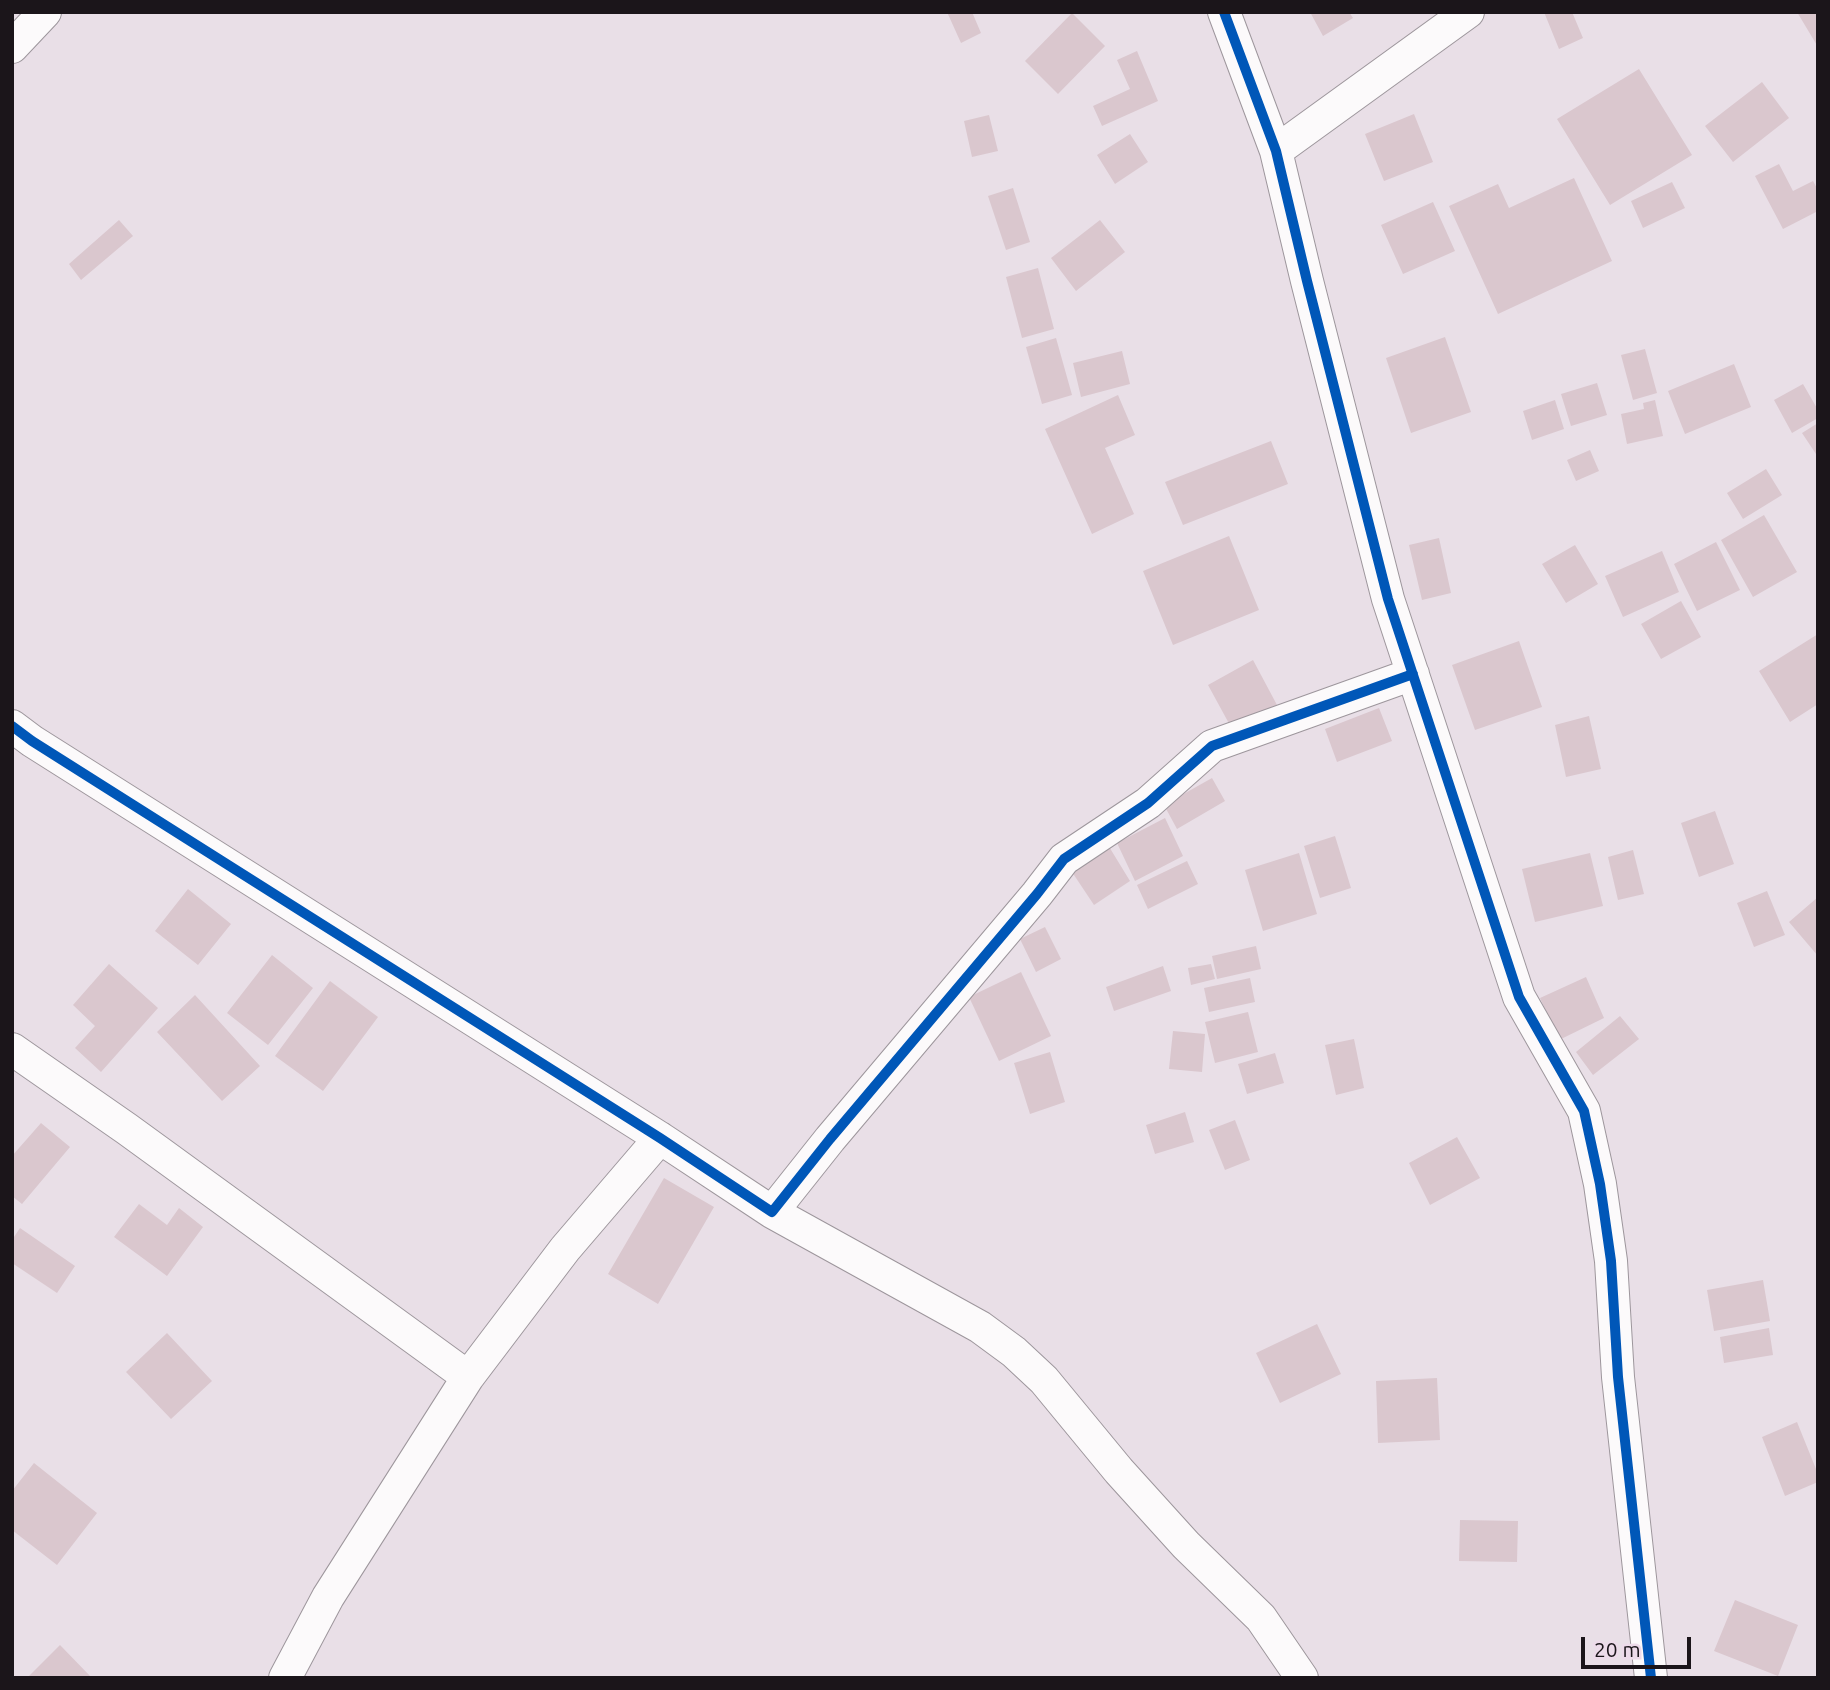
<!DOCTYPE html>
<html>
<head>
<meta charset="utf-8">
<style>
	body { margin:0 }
	#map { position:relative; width:1830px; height:1690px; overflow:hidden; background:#e9dfe7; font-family:Ubuntu,sans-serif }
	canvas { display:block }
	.frame { position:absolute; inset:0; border:14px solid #1b151a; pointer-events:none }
	.scale { position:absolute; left:1581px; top:1637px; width:110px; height:32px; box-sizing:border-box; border:4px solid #1b151a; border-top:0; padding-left:9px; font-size:21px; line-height:24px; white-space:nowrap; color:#1b151a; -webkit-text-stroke:5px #eddbea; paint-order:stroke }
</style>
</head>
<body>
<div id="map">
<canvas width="1830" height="1690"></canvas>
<div class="frame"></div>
<div class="scale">20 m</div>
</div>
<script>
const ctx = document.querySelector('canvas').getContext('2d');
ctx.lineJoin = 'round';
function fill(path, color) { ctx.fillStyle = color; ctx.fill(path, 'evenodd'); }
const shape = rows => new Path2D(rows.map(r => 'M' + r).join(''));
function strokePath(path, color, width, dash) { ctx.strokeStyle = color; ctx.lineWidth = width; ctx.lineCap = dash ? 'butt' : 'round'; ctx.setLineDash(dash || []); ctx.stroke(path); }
const building = shape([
	[947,12,972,12,981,33,961,43],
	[1310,12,1349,12,1353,18,1323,36],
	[1544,12,1572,12,1583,38,1559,49],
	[1797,12,1818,12,1818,47],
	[1072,13,1105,46,1058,94,1025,61],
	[1137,51,1158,101,1102,126,1093,106,1130,89,1117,60],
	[1639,69,1692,155,1610,205,1557,119],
	[1762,82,1789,118,1733,162,1705,126],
	[1414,114,1433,162,1384,181,1365,134],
	[989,115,998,151,972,157,964,121],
	[1130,134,1148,162,1115,184,1097,155],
	[1779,164,1793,191,1813,181,1818,190,1818,211,1783,229,1755,176],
	[1574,178,1612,261,1498,314,1449,206,1498,184,1509,208],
	[1672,182,1685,208,1643,228,1631,201],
	[1013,188,1030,242,1006,250,988,196],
	[1433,202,1455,251,1403,274,1381,225],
	[119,220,133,236,81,280,69,264],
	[1100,220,1125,252,1076,291,1051,258],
	[1038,268,1054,329,1022,338,1006,277],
	[1445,337,1471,412,1411,433,1386,358],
	[1056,338,1072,395,1042,404,1026,347],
	[1645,349,1657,393,1633,400,1621,355],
	[1122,351,1130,384,1081,397,1073,363],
	[1734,364,1751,407,1685,434,1668,391],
	[1597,383,1607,415,1571,426,1561,394],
	[1803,384,1818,410,1818,418,1792,433,1774,400],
	[1118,395,1135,435,1105,448,1134,514,1092,534,1045,429],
	[1555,400,1564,429,1532,440,1523,411],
	[1655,400,1663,436,1627,444,1621,414,1644,409,1643,403],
	[1818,423,1818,457,1802,433],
	[1271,441,1288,484,1183,525,1165,482],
	[1590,450,1599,471,1576,481,1567,460],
	[1766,469,1782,495,1743,519,1727,493],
	[1764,515,1797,572,1753,597,1721,540],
	[1229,536,1259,610,1173,645,1143,571],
	[1439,538,1451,593,1422,600,1409,545],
	[1716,542,1740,590,1697,611,1674,564],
	[1575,545,1598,584,1566,603,1542,564],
	[1662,551,1679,592,1623,617,1605,576],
	[1681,601,1701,637,1661,659,1641,624],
	[1818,634,1818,704,1790,722,1759,671],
	[1519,641,1542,707,1475,730,1452,665],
	[1253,660,1277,705,1232,729,1208,685],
	[1379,708,1392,741,1337,762,1325,729],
	[1589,716,1601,769,1566,777,1555,725],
	[1212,778,1225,801,1177,829,1164,805],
	[1715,811,1734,864,1699,877,1681,823],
	[1165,818,1183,856,1135,881,1117,843],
	[1335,836,1351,888,1320,898,1304,846],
	[1108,845,1130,881,1094,905,1070,869],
	[1633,850,1644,894,1618,900,1608,857],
	[1299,853,1317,914,1263,931,1245,870],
	[1590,853,1603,906,1535,922,1522,869],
	[1187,861,1198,884,1148,909,1137,885],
	[188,889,231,924,198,965,155,931],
	[1767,891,1785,935,1754,947,1737,903],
	[1818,897,1818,956,1789,922],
	[1045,927,1061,959,1036,972,1020,939],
	[1256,946,1261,969,1217,979,1212,956],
	[272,955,313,988,268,1045,227,1013],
	[109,964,158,1008,101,1072,75,1048,95,1026,73,1005],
	[1211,964,1215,979,1191,985,1188,968],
	[1163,966,1171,991,1114,1011,1106,987],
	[1021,972,1051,1036,999,1061,969,997],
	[1586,977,1604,1018,1559,1040,1540,998],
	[1250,978,1255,1002,1209,1012,1204,988],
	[330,981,378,1017,323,1091,275,1056],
	[195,995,260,1066,222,1101,157,1032],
	[1248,1012,1258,1052,1215,1063,1205,1022],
	[1620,1016,1639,1039,1593,1075,1576,1052],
	[1173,1031,1205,1034,1202,1072,1169,1069],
	[1354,1039,1364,1088,1336,1095,1325,1045],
	[1050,1052,1065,1102,1030,1114,1014,1063],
	[1275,1053,1284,1083,1247,1094,1238,1064],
	[1185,1112,1194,1142,1155,1154,1146,1125],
	[1235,1120,1250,1160,1225,1170,1209,1130],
	[41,1123,70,1147,22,1204,12,1196,12,1156],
	[1457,1137,1480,1178,1430,1205,1409,1163],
	[664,1178,714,1207,658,1304,608,1274],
	[139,1204,167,1225,179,1208,203,1227,167,1276,114,1237],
	[20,1228,75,1266,57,1293,12,1263,12,1240],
	[1763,1280,1770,1321,1714,1331,1707,1290],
	[1317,1324,1341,1374,1280,1403,1256,1353],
	[1769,1328,1773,1355,1724,1363,1720,1337],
	[167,1333,212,1381,171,1419,126,1372],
	[1437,1378,1440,1440,1378,1443,1376,1381],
	[1797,1422,1818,1474,1818,1482,1785,1496,1762,1437],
	[34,1463,97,1513,57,1565,12,1530,12,1491],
	[1460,1520,1518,1521,1517,1562,1459,1561],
	[1735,1600,1798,1625,1778,1676,1714,1651],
	[60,1645,92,1678,27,1678]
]);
const street = shape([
	[1224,12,1276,151,1307,281,1388,599,1519,997,1584,1111,1600,1184,1611,1261,1618,1377,1651,1678],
	[12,47,45,12],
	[1276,151,1468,12],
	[12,726,32,741,660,1138,772,1212,830,1139,1037,894,1064,859,1148,803,1212,746,1413,674],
	[12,1049,127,1129,468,1377],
	[772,1212,980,1327,1014,1352,1044,1380,1119,1471,1186,1545,1261,1618,1302,1678],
	[285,1678,328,1597,468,1377,565,1249,660,1138]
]);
const cycleway = shape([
	[1224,12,1276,151,1307,281,1388,599,1519,997,1584,1111,1600,1184,1611,1261,1618,1377,1651,1678],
	[12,726,32,741,660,1138,772,1212,830,1139,1037,894,1064,859,1148,803,1212,746,1413,674]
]);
fill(building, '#dac7ce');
strokePath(street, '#9d969c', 34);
strokePath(street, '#fcfafb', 32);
strokePath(cycleway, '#0057b8', 10);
</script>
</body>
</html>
